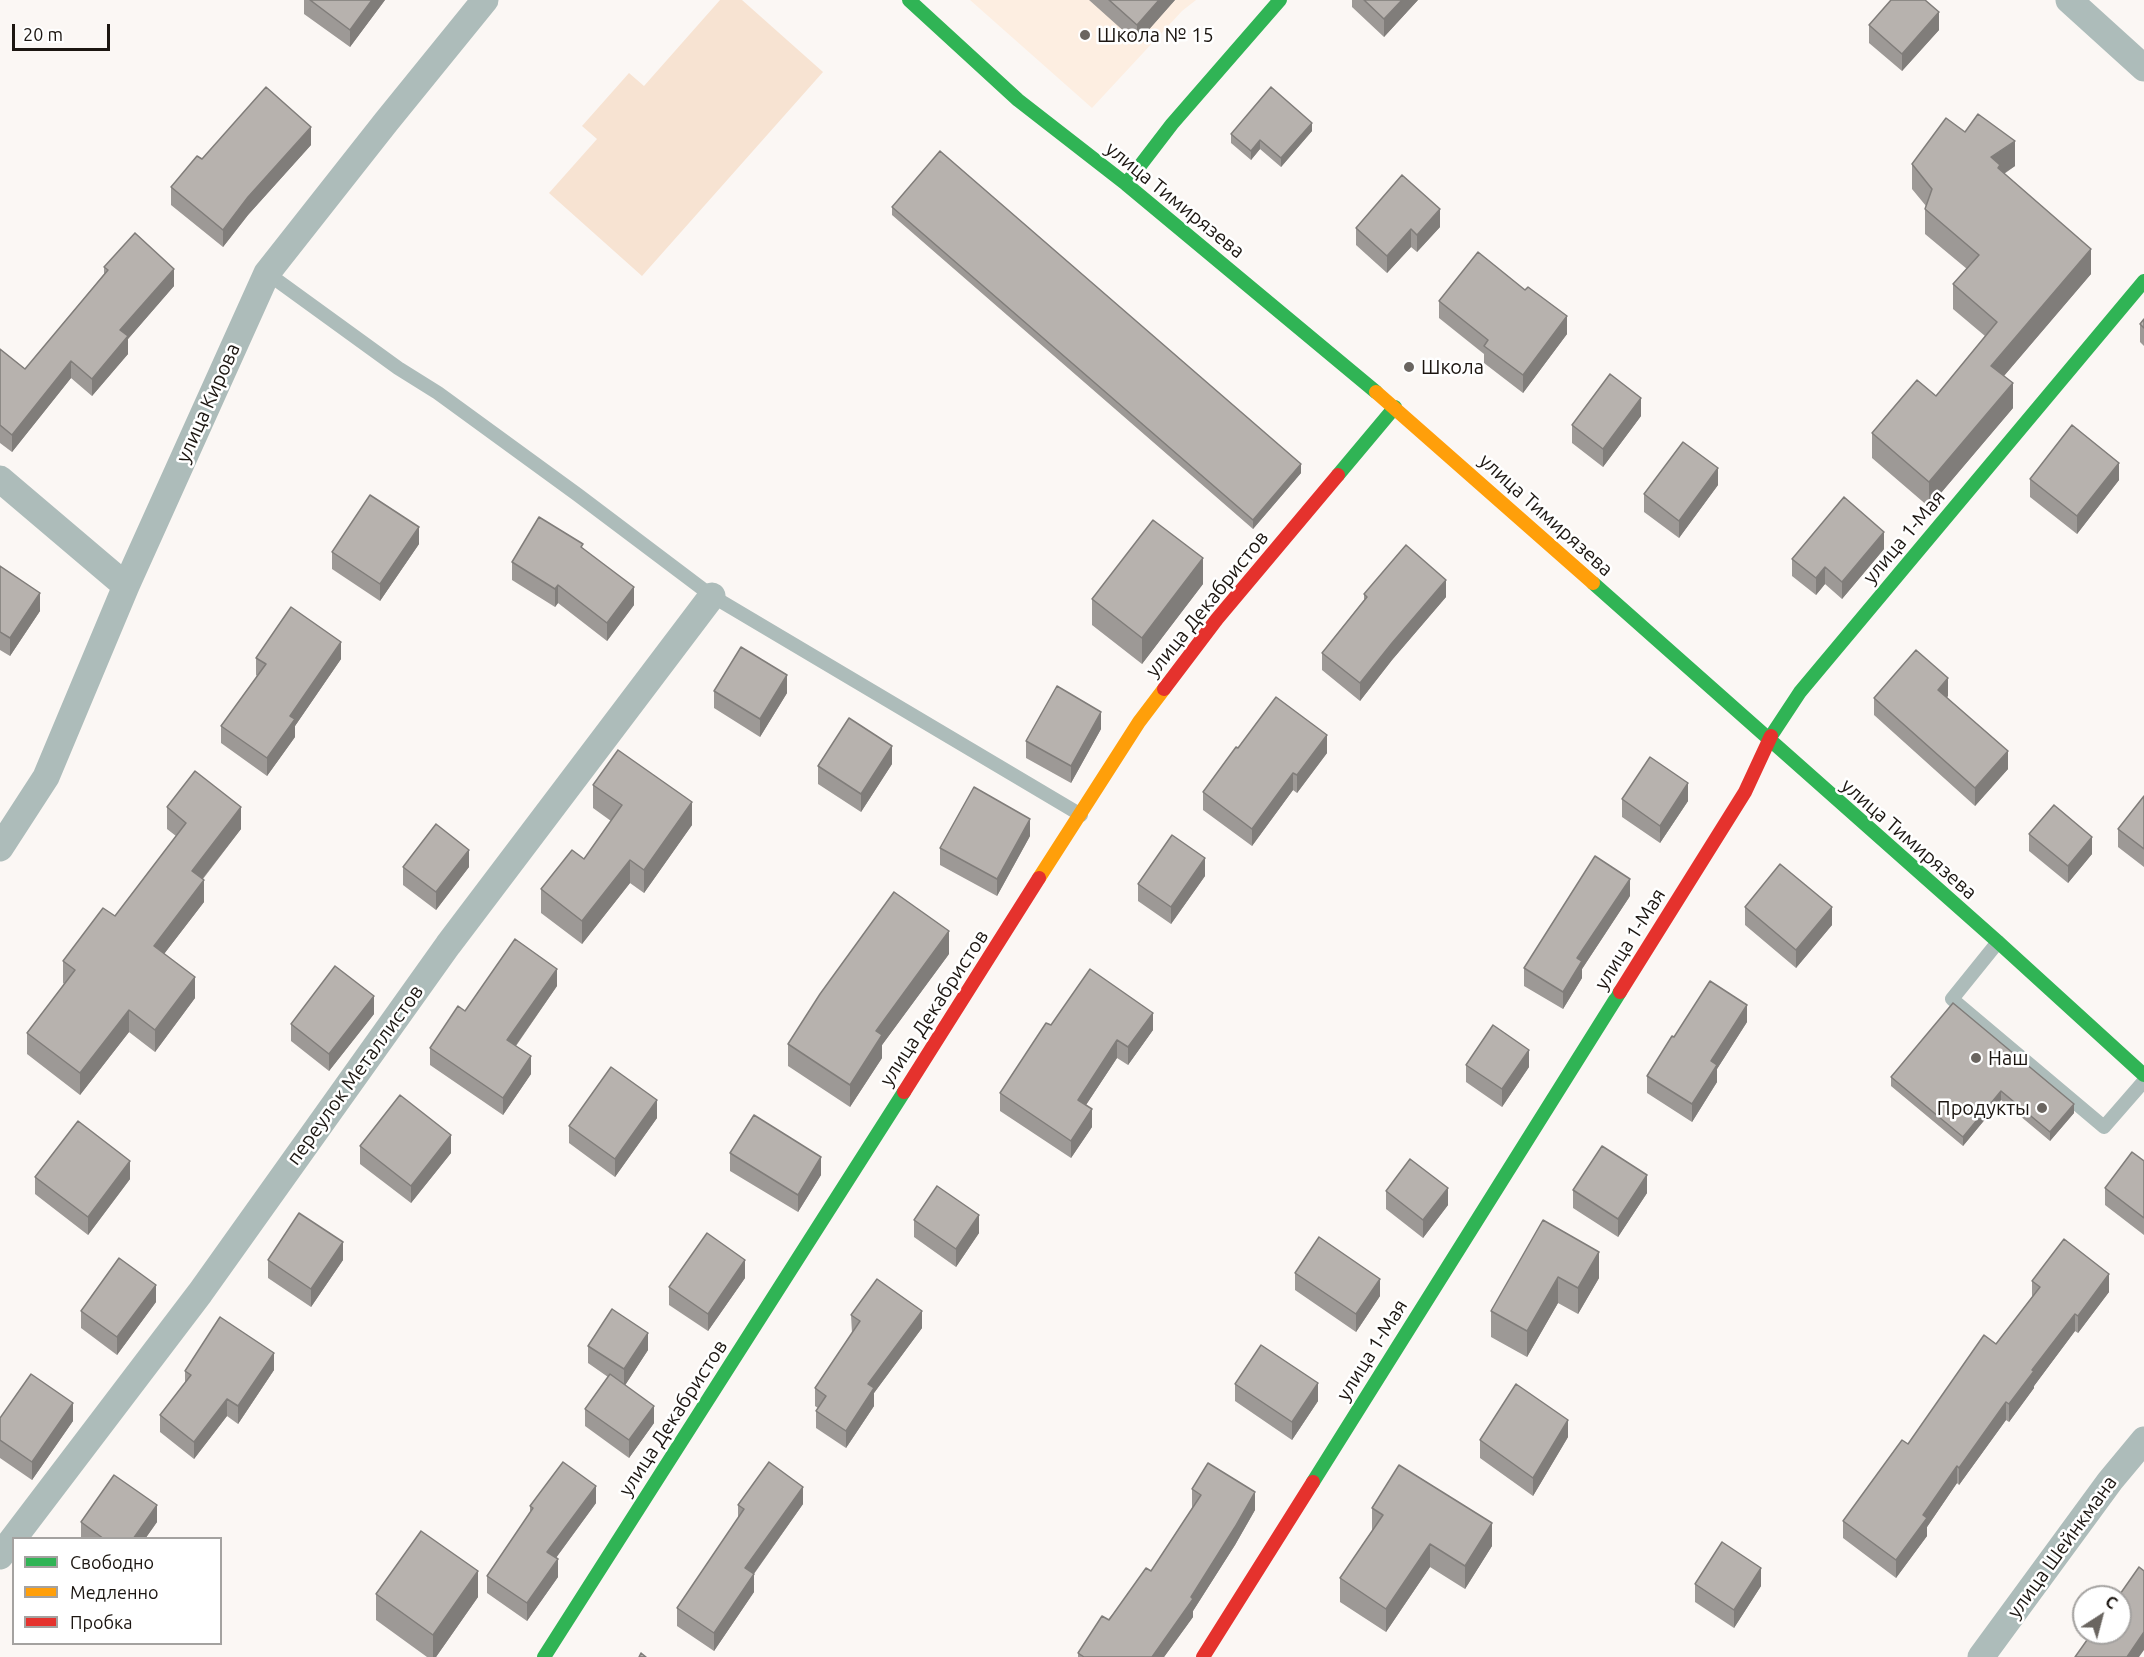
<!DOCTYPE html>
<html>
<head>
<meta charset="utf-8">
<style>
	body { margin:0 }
	#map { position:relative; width:2144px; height:1657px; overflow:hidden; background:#fbf7f4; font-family:Ubuntu,sans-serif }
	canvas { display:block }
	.legend { position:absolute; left:12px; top:1537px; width:210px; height:108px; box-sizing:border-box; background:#fff; border:2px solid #a4a2a0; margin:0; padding:8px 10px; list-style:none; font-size:18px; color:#1c1611 }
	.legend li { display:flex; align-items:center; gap:12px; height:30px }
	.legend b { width:30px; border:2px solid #a4a2a0 }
	.north { position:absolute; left:2072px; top:1585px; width:60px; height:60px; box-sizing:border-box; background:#fff; border:2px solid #a4a2a0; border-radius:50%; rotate:36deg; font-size:16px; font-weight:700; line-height:24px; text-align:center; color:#1c1611 }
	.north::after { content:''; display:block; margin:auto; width:21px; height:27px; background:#6a6560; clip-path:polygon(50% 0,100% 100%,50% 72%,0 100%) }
	.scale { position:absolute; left:12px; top:24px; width:98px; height:27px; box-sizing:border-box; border:3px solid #1c1611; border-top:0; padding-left:8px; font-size:18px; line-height:21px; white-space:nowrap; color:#1c1611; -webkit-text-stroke:4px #fff; paint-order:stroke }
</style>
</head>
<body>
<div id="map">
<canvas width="2144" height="1657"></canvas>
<ul class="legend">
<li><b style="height:8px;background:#30b455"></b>Свободно</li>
<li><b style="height:8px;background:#ff9f0a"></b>Медленно</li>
<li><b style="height:8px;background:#e5322d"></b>Пробка</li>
</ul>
<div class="north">С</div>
<div class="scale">20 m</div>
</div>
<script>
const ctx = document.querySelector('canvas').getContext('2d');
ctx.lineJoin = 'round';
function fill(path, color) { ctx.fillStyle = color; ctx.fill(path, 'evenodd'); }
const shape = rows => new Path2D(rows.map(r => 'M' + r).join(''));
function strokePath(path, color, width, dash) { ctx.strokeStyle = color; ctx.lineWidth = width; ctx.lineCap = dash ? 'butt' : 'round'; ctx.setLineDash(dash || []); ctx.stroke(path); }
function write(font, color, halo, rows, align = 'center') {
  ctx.font = font + ' Ubuntu,sans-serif'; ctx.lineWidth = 5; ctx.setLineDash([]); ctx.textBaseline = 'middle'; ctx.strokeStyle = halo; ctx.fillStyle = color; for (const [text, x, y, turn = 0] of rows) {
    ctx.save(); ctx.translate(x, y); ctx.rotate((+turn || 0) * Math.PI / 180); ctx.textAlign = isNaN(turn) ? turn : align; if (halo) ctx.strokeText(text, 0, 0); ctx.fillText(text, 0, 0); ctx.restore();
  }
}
const built = shape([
	[970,0,1196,0,1182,11,1092,108]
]);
const green = shape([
	[720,0,742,0,823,72,642,276,549,193,597,139,582,126,629,73,644,86]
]);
const lane = shape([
	[267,273,398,368,438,393,578,495,712,596,1081,815],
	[1998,942,1952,999,2104,1127,2144,1081]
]);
const street = shape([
	[2069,0,2144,68],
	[0,479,126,586],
	[0,848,46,777,126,586,267,273,386,122,485,0],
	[0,1556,200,1293,448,945,712,596],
	[1981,1657,2110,1481,2144,1440]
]);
const fast = shape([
	[909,0,1018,100,1126,184,1376,392],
	[1126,184,1172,124,1280,0],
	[1338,475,1395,407],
	[1593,583,1998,942,2144,1075],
	[1771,736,1800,692,2144,281],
	[1313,1482,1620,992],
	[544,1657,904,1092]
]);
const slow = shape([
	[1376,392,1593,583],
	[1039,878,1139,722,1164,689]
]);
const jam = shape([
	[1164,689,1217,619,1338,475],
	[1620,992,1745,792,1771,736],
	[904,1092,1039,878],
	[1203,1657,1313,1482]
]);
const wall = shape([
	[304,0,385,0,350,47,304,14],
	[1089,0,1175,0,1137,43],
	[1352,0,1418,0,1384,37,1352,7],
	[1869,25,1939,30,1902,71,1869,43],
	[1312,131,1281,167,1260,149,1251,160,1231,143,1231,134],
	[1965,132,2015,166,2004,174,2091,274,2004,376,2013,408,1929,507,1872,458,1872,433,1936,396,1985,336,1953,309,1953,284,1967,269,1925,234,1925,209,1926,206,1912,189,1912,164],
	[311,145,248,215,223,247,171,205,171,187],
	[892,207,1301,473,1253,529,892,215],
	[1440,227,1417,252,1411,247,1387,273,1356,245,1356,228],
	[104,267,174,286,128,339,128,354,92,396,71,378,12,452,0,443,0,349,25,369,104,274],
	[1439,301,1567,334,1523,393,1484,363,1484,354,1439,318],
	[2144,319,2144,346,2140,342,2140,324],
	[1641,416,1603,467,1572,443,1572,425],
	[2030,479,2119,480,2077,534,2030,497],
	[1718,485,1679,538,1644,512,1644,494],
	[419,544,380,601,332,569,332,552],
	[583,548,634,605,607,641,558,603,555,607,512,580,512,562],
	[1884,549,1842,599,1825,584,1816,595,1792,576,1792,559],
	[0,566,40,611,10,656,0,650],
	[1203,584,1142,664,1092,625,1092,599],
	[1364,594,1446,597,1392,660,1360,701,1322,670,1322,653,1364,600],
	[256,658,341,659,295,726,295,737,267,776,221,743,221,726,257,676,256,675],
	[714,691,787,693,760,737,714,708],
	[1948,696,1947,697,2008,769,1975,806,1874,715,1874,698],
	[1101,729,1071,783,1026,758,1026,741],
	[1238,748,1327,753,1297,793,1293,790,1252,846,1203,810,1203,792],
	[892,764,861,812,818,784,818,766],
	[593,785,692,825,644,893,630,883,582,944,541,913,541,889,584,859,611,821,593,808],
	[2144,796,2144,867,2118,847,2118,829],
	[1622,799,1688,801,1660,843,1622,817],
	[167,807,241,829,203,879,204,902,164,954,195,998,155,1052,129,1032,80,1095,27,1054,27,1033,64,984,63,983,63,961,115,916,176,836,167,829],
	[2029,834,2092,854,2068,883,2029,851],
	[1030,836,997,896,940,865,940,848],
	[403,867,469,867,436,910,403,885],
	[1205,876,1171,924,1138,901,1138,884],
	[1630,896,1582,969,1582,978,1563,1009,1524,986,1524,968],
	[1745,907,1832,925,1796,968,1745,925],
	[949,954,882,1045,882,1058,850,1107,788,1066,788,1044],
	[557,986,516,1046,531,1074,503,1115,430,1065,430,1048,465,1011],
	[1953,1003,2074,1113,2050,1141,2001,1100,1963,1146,1891,1086,1891,1077],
	[374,1014,329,1071,291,1041,291,1024],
	[1747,1022,1717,1069,1717,1082,1692,1122,1647,1093,1647,1076,1674,1037],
	[1051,1025,1153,1030,1128,1065,1117,1058,1086,1105,1092,1127,1071,1158,1000,1111,1000,1093],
	[1466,1065,1529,1067,1502,1107,1466,1082],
	[657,1118,615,1177,569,1143,569,1126],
	[360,1146,451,1153,411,1203,360,1164],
	[730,1153,821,1175,798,1212,730,1171],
	[2144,1161,2144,1235,2105,1205,2105,1188],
	[35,1177,130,1179,88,1235,35,1194],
	[1573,1190,1647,1193,1618,1237,1573,1208],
	[1386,1191,1448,1205,1423,1238,1386,1209],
	[914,1220,979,1233,956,1267,914,1237],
	[1543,1220,1599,1278,1578,1314,1558,1303,1527,1357,1491,1337,1491,1311],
	[268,1260,343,1260,311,1307,268,1278],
	[1295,1273,1380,1296,1356,1332,1295,1290],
	[745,1278,708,1331,669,1305,669,1287],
	[2032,1281,2109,1292,2078,1333,2075,1331,2034,1386,2034,1388,2009,1422,2006,1420,1959,1485,1957,1483,1927,1527,1927,1536,1896,1578,1843,1538,1843,1521,1908,1444,1996,1344,2032,1297],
	[156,1302,117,1355,81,1328,81,1311],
	[851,1315,922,1328,874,1393,874,1406,846,1448,816,1428,816,1411,818,1408,815,1406,815,1388,852,1333],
	[588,1346,648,1350,625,1385,654,1423,629,1458,585,1426,585,1409,608,1377,588,1363],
	[274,1370,238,1424,227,1416,194,1459,160,1432,160,1415,185,1383,185,1371],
	[1235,1384,1318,1401,1292,1440,1235,1401],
	[0,1418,73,1421,32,1480,0,1458],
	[1568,1437,1533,1496,1480,1458,1480,1440],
	[1192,1489,1255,1510,1235,1545,1193,1611,1193,1617,1164,1657,1078,1657,1078,1653,1151,1571,1193,1507,1192,1507],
	[596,1503,556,1558,558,1577,527,1621,487,1593,487,1576,530,1513,530,1506],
	[803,1504,754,1574,754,1592,714,1651,677,1626,677,1608,738,1519,738,1505],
	[1372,1508,1492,1546,1465,1589,1430,1567,1386,1632,1340,1602,1340,1578,1372,1531],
	[81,1522,157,1522,145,1539,81,1539],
	[1695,1584,1761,1586,1734,1628,1695,1602],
	[376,1594,478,1597,436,1657,427,1657,376,1620]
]);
const shadedWall = shape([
	[372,0,385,0,350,47,350,30],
	[1159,0,1175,0,1137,43,1137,25],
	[1402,0,1418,0,1384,37,1384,19],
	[1939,12,1939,30,1902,71,1902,54],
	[1312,123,1312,131,1281,167,1281,158],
	[311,127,311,145,248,215,223,247,223,230,248,197],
	[1260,140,1260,149,1251,160,1251,151],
	[2015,141,2015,166,2000,176,1991,157],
	[1440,209,1440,227,1417,252,1417,235],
	[1411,229,1411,247,1387,273,1387,256],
	[2091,249,2091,274,1991,391,1991,366],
	[174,269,174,286,128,339,128,354,92,396,92,379,120,330],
	[1567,316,1567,334,1523,393,1523,375],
	[71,361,71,378,12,452,12,435],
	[2013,383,2013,408,1929,507,1929,482],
	[1641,398,1641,416,1603,467,1603,449],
	[2119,463,2119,480,2077,534,2077,516],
	[1301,464,1301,473,1253,529,1253,520],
	[1718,468,1718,485,1679,538,1679,521],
	[419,527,419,544,380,601,380,584],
	[1884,532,1884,549,1842,599,1842,582],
	[1203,558,1203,584,1142,664,1142,638],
	[1825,567,1825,584,1816,595,1816,578],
	[1446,580,1446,597,1392,660,1360,701,1360,683,1392,643],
	[558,585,558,603,555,607,555,589],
	[634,587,634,605,607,641,607,623],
	[40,593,40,611,10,656,10,638],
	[341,642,341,659,295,726,295,737,267,776,267,758,290,716],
	[787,675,787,693,760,737,760,719],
	[1948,678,1948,696,1938,707,1938,690],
	[1101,712,1101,729,1071,783,1071,766],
	[1327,735,1327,753,1297,793,1297,775],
	[892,746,892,764,861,812,861,794],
	[2008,751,2008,769,1975,806,1975,788],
	[1293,773,1293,790,1252,846,1252,829],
	[1688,783,1688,801,1660,843,1660,826],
	[692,802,692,825,644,893,644,870],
	[241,807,241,829,192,892,192,871],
	[1030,819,1030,836,997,896,997,879],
	[2092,837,2092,854,2068,883,2068,866],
	[469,850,469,867,436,910,436,892],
	[1205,858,1205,876,1171,924,1171,907],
	[630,860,630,883,582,944,582,921],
	[1630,879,1630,896,1582,969,1582,978,1563,1009,1563,992,1577,958],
	[204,880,204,902,154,967,154,946],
	[1832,907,1832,925,1796,968,1796,950],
	[949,931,949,954,882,1045,882,1058,850,1107,850,1085,876,1031],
	[557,969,557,986,507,1058,507,1040],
	[195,977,195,998,155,1052,155,1030],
	[374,996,374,1014,329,1071,329,1054],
	[1747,1005,1747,1022,1717,1069,1717,1082,1692,1122,1692,1104,1711,1061],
	[129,1010,129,1032,80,1095,80,1073],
	[1153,1013,1153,1030,1128,1065,1128,1047],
	[1117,1040,1117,1058,1078,1117,1078,1100],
	[1529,1050,1529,1067,1502,1107,1502,1089],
	[531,1056,531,1074,503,1115,503,1098],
	[2001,1091,2001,1100,1963,1146,1963,1137],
	[657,1100,657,1118,615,1177,615,1159],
	[2074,1104,2074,1113,2050,1141,2050,1132],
	[1092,1109,1092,1127,1071,1158,1071,1141],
	[451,1135,451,1153,411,1203,411,1186],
	[821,1157,821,1175,798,1212,798,1195],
	[130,1161,130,1179,88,1235,88,1217],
	[1647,1175,1647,1193,1618,1237,1618,1219],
	[1448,1188,1448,1205,1423,1238,1423,1220],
	[979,1215,979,1233,956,1267,956,1249],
	[343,1242,343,1260,311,1307,311,1289],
	[1599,1252,1599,1278,1578,1314,1578,1288],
	[745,1260,745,1278,708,1331,708,1314],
	[2109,1274,2109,1292,2078,1333,2078,1316],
	[1558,1277,1558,1303,1527,1357,1527,1331],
	[1380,1279,1380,1296,1356,1332,1356,1314],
	[156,1285,156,1302,117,1355,117,1337],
	[922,1311,922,1328,874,1393,874,1406,846,1448,846,1431,868,1384],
	[2075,1314,2075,1331,2034,1386,2034,1388,2009,1422,2009,1404,2032,1370],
	[648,1333,648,1350,624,1387,624,1369],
	[274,1353,274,1370,238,1424,238,1406],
	[1318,1383,1318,1401,1292,1440,1292,1422],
	[227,1399,227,1416,194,1459,194,1442],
	[2006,1402,2006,1420,1959,1485,1959,1468],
	[73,1403,73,1421,32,1480,32,1462],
	[654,1406,654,1423,629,1458,629,1440],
	[1568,1420,1568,1437,1533,1496,1533,1478],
	[1957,1466,1957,1483,1927,1527,1927,1536,1896,1578,1896,1560,1923,1515],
	[596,1486,596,1503,547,1570,547,1552],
	[803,1487,803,1504,745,1586,745,1568],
	[1255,1492,1255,1510,1235,1545,1193,1611,1193,1617,1164,1657,1152,1657,1191,1597],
	[157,1505,157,1522,145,1539,133,1539],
	[1492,1523,1492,1546,1465,1589,1465,1566],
	[1430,1544,1430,1567,1386,1632,1386,1609],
	[558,1559,558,1577,527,1621,527,1603],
	[1761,1568,1761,1586,1734,1628,1734,1610],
	[478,1571,478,1597,436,1657,433,1657,433,1635],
	[754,1574,754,1592,714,1651,714,1633],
	[2144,1632,2144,1650,2139,1657,2127,1657]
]);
const building = shape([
	[310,0,372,0,350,30,310,0],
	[1109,0,1159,0,1137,25,1109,0],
	[1364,0,1402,0,1384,19,1364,0],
	[1891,0,1925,0,1939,12,1902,54,1869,25,1891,0],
	[266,87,311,127,248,197,223,230,171,187,197,156,202,159,266,87],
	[1271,87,1312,123,1281,158,1260,140,1251,151,1231,134,1271,87],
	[1978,114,2015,141,1991,157,2000,165,1998,168,2091,249,1991,366,2013,383,1929,482,1872,433,1917,380,1936,396,1997,322,1953,284,1979,255,1925,209,1932,189,1912,164,1946,118,1965,132,1978,114],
	[940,151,1301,464,1253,520,892,207,940,151],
	[1402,175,1440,209,1417,235,1411,229,1387,256,1356,228,1402,175],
	[135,233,174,269,120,330,128,336,92,379,71,361,12,435,0,425,0,349,25,369,108,270,104,267,135,233],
	[1478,252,1525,290,1528,287,1567,316,1523,375,1484,346,1488,340,1439,301,1478,252],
	[2144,319,2144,328,2140,324,2144,319],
	[1610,374,1641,398,1603,449,1572,425,1610,374],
	[2072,425,2119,463,2077,516,2030,479,2072,425],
	[1683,442,1718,468,1679,521,1644,494,1683,442],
	[370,495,419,527,380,584,332,552,370,495],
	[1844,497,1884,532,1842,582,1825,567,1816,578,1792,559,1844,497],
	[539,517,583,544,581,547,634,587,607,623,558,585,555,589,512,562,539,517],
	[1153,520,1203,558,1142,638,1092,599,1153,520],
	[1406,545,1446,580,1392,643,1360,683,1322,653,1367,597,1364,594,1406,545],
	[0,566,40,593,10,638,0,632,0,566],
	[291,607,341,642,290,716,295,719,267,758,221,726,266,664,256,658,291,607],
	[741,647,787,675,760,719,714,691,741,647],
	[1916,650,1948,678,1938,690,2008,751,1975,788,1874,698,1916,650],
	[1057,686,1101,712,1071,766,1026,741,1057,686],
	[1276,697,1327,735,1297,775,1293,773,1252,829,1203,792,1236,747,1238,748,1276,697],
	[849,718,892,746,861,794,818,766,849,718],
	[618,750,692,802,644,870,630,860,582,921,541,889,572,850,584,859,622,805,593,785,618,750],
	[1650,757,1688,783,1660,826,1622,799,1650,757],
	[195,771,241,807,192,871,204,880,154,946,195,977,155,1030,129,1010,80,1073,27,1033,75,970,63,961,103,908,115,916,186,823,167,807,195,771],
	[974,787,1030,819,997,879,940,848,974,787],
	[2144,796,2144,849,2118,829,2144,796],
	[2054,805,2092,837,2068,866,2029,834,2054,805],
	[436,824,469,850,436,892,403,867,436,824],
	[1172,835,1205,858,1171,907,1138,884,1172,835],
	[1595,856,1630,879,1577,958,1582,961,1563,992,1524,968,1595,856],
	[1780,864,1832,907,1796,950,1745,907,1780,864],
	[894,892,949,931,876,1031,882,1035,850,1085,788,1044,820,994,894,892],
	[515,939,557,969,507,1040,531,1056,503,1098,430,1048,458,1006,465,1011,515,939],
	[335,966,374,996,329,1054,291,1024,335,966],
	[1090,969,1153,1013,1128,1047,1117,1040,1078,1100,1092,1109,1071,1141,1000,1093,1046,1023,1051,1025,1090,969],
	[1710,981,1747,1005,1711,1061,1717,1065,1692,1104,1647,1076,1672,1036,1674,1037,1710,981],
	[1953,1003,2074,1104,2050,1132,2001,1091,1963,1137,1891,1077,1953,1003],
	[1493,1025,1529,1050,1502,1089,1466,1065,1493,1025],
	[611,1067,657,1100,615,1159,569,1126,611,1067],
	[400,1095,451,1135,411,1186,360,1146,400,1095],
	[754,1115,821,1157,798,1195,730,1153,754,1115],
	[78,1121,130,1161,88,1217,35,1177,78,1121],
	[1602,1146,1647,1175,1618,1219,1573,1190,1602,1146],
	[2132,1152,2144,1161,2144,1218,2105,1188,2132,1152],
	[1410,1159,1448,1188,1423,1220,1386,1191,1410,1159],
	[937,1186,979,1215,956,1249,914,1220,937,1186],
	[299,1213,343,1242,311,1289,268,1260,299,1213],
	[1543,1220,1599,1252,1578,1288,1558,1277,1527,1331,1491,1311,1543,1220],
	[707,1233,745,1260,708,1314,669,1287,707,1233],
	[1319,1237,1380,1279,1356,1314,1295,1273,1319,1237],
	[2064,1239,2109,1274,2078,1316,2075,1314,2032,1370,2034,1371,2009,1404,2006,1402,1959,1468,1957,1466,1923,1515,1927,1518,1896,1560,1843,1521,1902,1440,1908,1444,1984,1335,1996,1344,2040,1287,2032,1281,2064,1239],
	[119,1258,156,1285,117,1337,81,1311,119,1258],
	[877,1279,922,1311,868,1384,874,1388,846,1431,816,1411,826,1396,815,1388,860,1321,851,1315,877,1279],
	[612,1309,648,1333,624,1369,588,1346,612,1309],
	[220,1317,274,1353,238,1406,227,1399,194,1442,160,1415,191,1375,185,1371,220,1317],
	[1261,1345,1318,1383,1292,1422,1235,1384,1261,1345],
	[31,1374,73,1403,32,1462,0,1440,0,1418,31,1374],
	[610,1374,654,1406,629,1440,585,1409,610,1374],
	[1516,1384,1568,1420,1533,1478,1480,1440,1516,1384],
	[563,1462,596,1486,547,1552,558,1559,527,1603,487,1576,533,1508,530,1506,563,1462],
	[769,1462,803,1487,745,1568,754,1574,714,1633,677,1608,744,1509,738,1505,769,1462],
	[1208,1463,1255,1492,1235,1527,1191,1597,1193,1599,1152,1657,1084,1657,1078,1653,1102,1616,1109,1620,1146,1568,1151,1571,1201,1495,1192,1489,1208,1463],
	[1399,1465,1492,1523,1465,1566,1430,1544,1386,1609,1340,1578,1383,1515,1372,1508,1399,1465],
	[114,1475,157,1505,133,1539,104,1539,81,1522,114,1475],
	[421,1531,478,1571,433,1635,376,1594,421,1531],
	[1722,1542,1761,1568,1734,1610,1695,1584,1722,1542],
	[2139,1567,2144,1571,2144,1632,2127,1657,2075,1657,2092,1633,2120,1633,2120,1597,2118,1597,2139,1567],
	[641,1653,646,1657,639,1657,641,1653]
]);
const markers = [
	[1085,35,6,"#6a6560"],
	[1409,367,6,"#6a6560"],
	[1976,1058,6,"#6a6560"],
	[2042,1108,6,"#6a6560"]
];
const poiNames = [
	["Школа № 15",1097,35],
	["Школа",1421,367],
	["Наш",1988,1058],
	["Продукты",2030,1108,"right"]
];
const streetNames = [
	["улица Тимирязева",1175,200,39],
	["улица Кирова",208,403,-66],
	["улица Тимирязева",1546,515,42],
	["улица 1-Мая",1904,537,-50],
	["улица Декабристов",1207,604,-51],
	["улица Тимирязева",1909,839,41],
	["улица 1-Мая",1630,939,-58],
	["улица Декабристов",934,1008,-57],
	["переулок Металлистов",355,1075,-54],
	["улица 1-Мая",1372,1350,-58],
	["улица Декабристов",673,1418,-57],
	["улица Шейнкмана",2062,1547,-54]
];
fill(built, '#fdeee1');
fill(green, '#f7e3d2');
strokePath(lane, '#adbcba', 14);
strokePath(street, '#adbcba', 27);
strokePath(fast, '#30b455', 14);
strokePath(slow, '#ff9f0a', 14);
strokePath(jam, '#e5322d', 14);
fill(wall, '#9d9996');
fill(shadedWall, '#807d7a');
fill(building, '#b7b2ae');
strokePath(building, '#807d7a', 1.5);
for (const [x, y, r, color] of markers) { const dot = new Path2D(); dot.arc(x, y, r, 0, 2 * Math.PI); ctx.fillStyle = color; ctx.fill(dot); strokePath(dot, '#fff', 2); }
write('20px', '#1c1611', '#fff', poiNames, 'left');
write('20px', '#1c1611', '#fff', streetNames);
</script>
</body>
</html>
